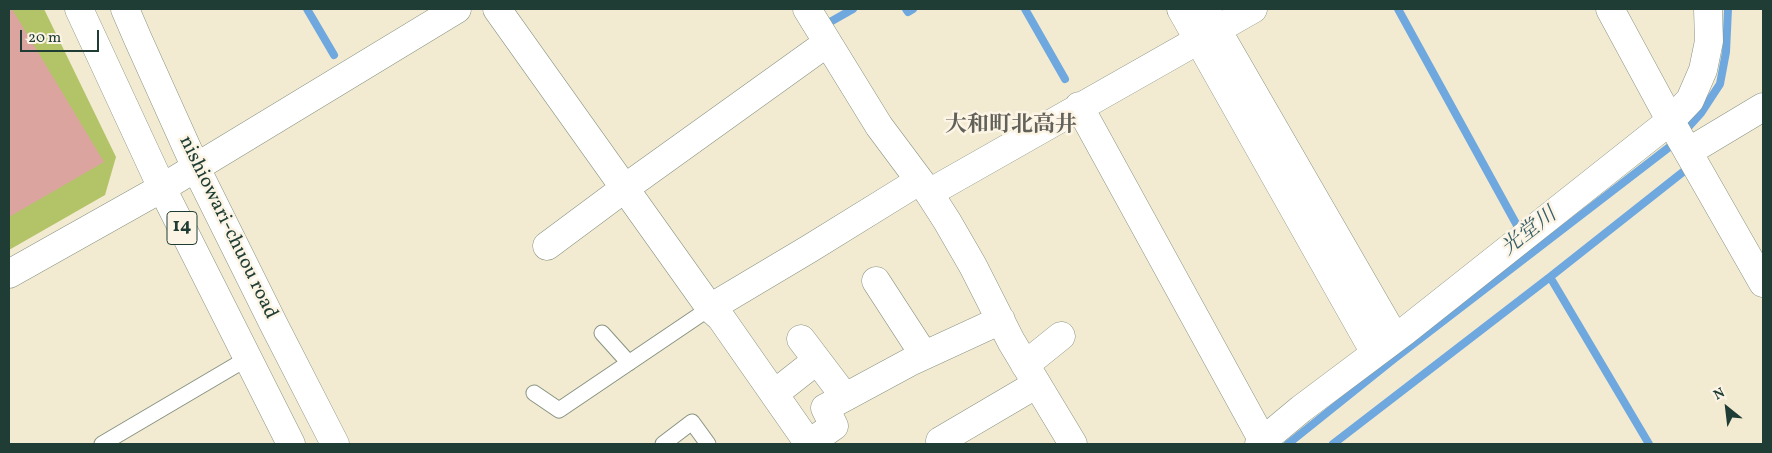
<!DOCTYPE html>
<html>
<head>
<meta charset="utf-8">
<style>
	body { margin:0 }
	#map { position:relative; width:1772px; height:453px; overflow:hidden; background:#f2ebd1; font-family:Vollkorn,serif }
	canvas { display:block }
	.frame { position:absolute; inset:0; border:10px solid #1f3d34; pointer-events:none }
	.north { position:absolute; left:1702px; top:383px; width:50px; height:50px; -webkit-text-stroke:4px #fcf5e5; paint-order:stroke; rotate:331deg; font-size:14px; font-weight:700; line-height:20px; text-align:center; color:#1f3d34 }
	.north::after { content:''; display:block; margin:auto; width:18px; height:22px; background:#1f3d34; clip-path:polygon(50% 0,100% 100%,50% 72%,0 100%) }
	.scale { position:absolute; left:20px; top:30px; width:79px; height:22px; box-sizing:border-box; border:2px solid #1f3d34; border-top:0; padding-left:6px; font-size:15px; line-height:18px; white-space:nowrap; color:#1f3d34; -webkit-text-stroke:4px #fcf5e5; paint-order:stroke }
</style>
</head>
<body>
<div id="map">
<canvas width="1772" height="453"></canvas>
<div class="frame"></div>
<div class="north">N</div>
<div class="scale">20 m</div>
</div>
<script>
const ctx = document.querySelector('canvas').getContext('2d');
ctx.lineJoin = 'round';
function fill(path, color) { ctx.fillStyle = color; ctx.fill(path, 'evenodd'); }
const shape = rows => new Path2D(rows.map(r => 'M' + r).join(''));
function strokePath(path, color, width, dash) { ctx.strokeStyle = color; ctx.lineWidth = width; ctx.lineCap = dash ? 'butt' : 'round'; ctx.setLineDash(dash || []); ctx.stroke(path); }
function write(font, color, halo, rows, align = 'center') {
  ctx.font = font + ' Vollkorn,"Noto Serif JP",serif'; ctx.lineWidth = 5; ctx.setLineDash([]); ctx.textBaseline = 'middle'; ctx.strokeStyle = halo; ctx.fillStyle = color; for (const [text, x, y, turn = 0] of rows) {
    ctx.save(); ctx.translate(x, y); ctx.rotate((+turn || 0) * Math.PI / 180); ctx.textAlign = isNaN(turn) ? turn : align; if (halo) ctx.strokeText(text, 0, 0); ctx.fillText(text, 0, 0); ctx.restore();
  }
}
const green = shape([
	[9,9,44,9,116,157,105,195,9,250]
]);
const stream = shape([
	[307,9,334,55],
	[906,9,908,12,913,9],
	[1025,9,1065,79],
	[1398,9,1519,229],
	[830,22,853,9],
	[1550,277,1649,444],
	[1288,444,1394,359,1672,145,1701,113,1720,84,1726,52,1728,9],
	[1333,444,1550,277,1688,168]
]);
const building = shape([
	[9,9,12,9,104,162,9,217]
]);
const service = shape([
	[602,333,629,363],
	[534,393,559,410,710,308],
	[102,444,248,358],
	[663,444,692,422,708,444]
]);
const minor = shape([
	[497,9,710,308,721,318,809,444],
	[807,9,879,126,929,193,947,221,973,266,1011,341,1073,444],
	[1181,9,1375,353],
	[1205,9,1395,338],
	[1610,9,1675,129,1763,283],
	[1079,106,1263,441],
	[1688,152,1763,107],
	[162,188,457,9],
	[929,193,1253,9],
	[547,246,625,188,827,43],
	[876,281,924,355],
	[710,308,809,249,919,181],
	[801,339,845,397],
	[1025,365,1061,336],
	[774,394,816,361],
	[808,444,834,426,825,408,912,361,1001,320],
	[942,444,940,441,1037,384],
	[1259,444,1301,409,1405,331,1670,121,1690,100,1703,70,1709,41,1708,9]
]);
const tertiary = shape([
	[9,274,162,188]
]);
const primary = shape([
	[79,9,162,188,291,444],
	[125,9,137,37,196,168,274,325,335,444]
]);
const shields = [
	[182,228,30]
];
const shieldNames = [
	["14",182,228]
];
const streetNames = [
	["nishiowari-chuou road",227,228,64]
];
const waterNames = [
	["光堂川",1530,233,-38]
];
const quarterNames = [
	["大和町北高井",1011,127]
];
fill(green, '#b2c467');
strokePath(stream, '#6fa8df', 8);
fill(building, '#dca49f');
strokePath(service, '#889482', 17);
strokePath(minor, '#889482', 29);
strokePath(tertiary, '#889482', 29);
strokePath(primary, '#889482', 29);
strokePath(service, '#fff', 15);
strokePath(minor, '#fff', 28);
strokePath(tertiary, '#fff', 28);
strokePath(primary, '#fff', 28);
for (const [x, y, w] of shields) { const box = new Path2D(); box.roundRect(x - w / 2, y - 16.5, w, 33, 4); ctx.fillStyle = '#fcf5e5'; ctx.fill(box); strokePath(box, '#1f3d34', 1); }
write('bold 19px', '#1f3d34', null, shieldNames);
write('20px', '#1f3d34', '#fcf5e5', streetNames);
write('italic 21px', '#375d67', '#fcf5e5', waterNames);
write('bold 22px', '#616159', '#fcf5e5', quarterNames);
</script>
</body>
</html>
